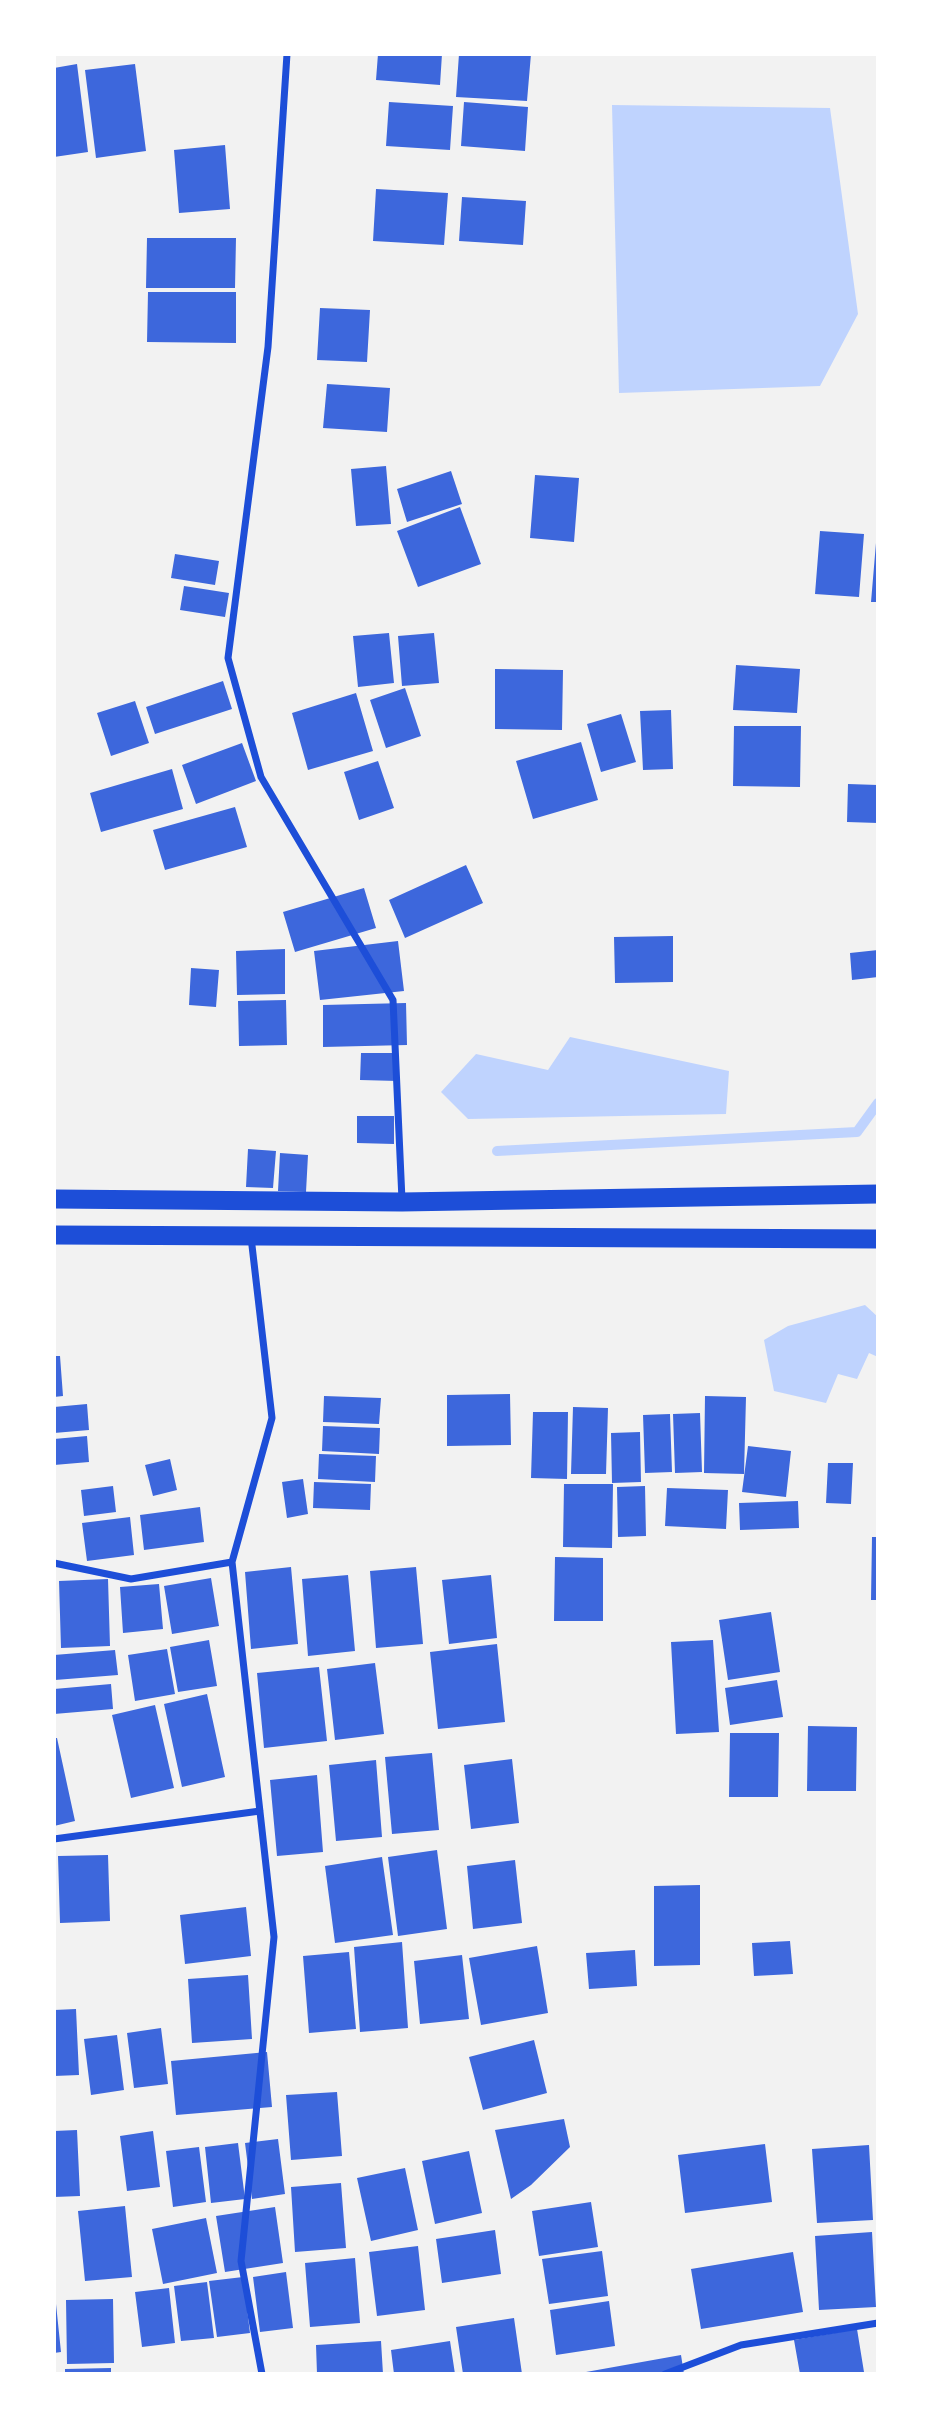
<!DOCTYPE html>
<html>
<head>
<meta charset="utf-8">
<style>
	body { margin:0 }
	#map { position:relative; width:932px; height:2428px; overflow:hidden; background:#f2f2f2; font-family:Montserrat,sans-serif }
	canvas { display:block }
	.frame { position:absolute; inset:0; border:56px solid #fff; pointer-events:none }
</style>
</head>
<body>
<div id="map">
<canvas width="932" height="2428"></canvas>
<div class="frame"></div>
</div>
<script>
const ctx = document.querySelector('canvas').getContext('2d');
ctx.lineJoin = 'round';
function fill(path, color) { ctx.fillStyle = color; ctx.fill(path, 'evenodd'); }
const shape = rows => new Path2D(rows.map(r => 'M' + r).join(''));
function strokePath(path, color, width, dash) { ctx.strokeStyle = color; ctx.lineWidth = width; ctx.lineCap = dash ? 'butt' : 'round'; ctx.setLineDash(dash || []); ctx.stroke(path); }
const water = shape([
	[612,105,830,108,858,314,820,386,619,393],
	[570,1037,729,1071,726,1114,468,1119,441,1092,476,1054,548,1070],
	[865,1305,878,1317,878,1357,869,1353,857,1379,838,1374,826,1403,774,1391,764,1340,788,1326]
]);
const stream = shape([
	[497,1151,857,1132,878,1103]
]);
const building = shape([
	[378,54,442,54,440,85,376,80],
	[459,54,531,54,527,101,456,97],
	[77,64,88,152,54,157,54,68],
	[135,64,146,151,96,158,85,70],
	[389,102,453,106,450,150,386,146],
	[464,102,528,107,525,151,461,146],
	[225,145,230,209,179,213,174,150],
	[376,189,448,193,444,245,373,241],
	[462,197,526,201,523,245,459,241],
	[147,238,236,238,235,288,146,288],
	[148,292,236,292,236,343,147,342],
	[320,308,370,310,367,362,317,360],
	[327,384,390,388,387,432,323,428],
	[386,466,391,524,356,526,351,469],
	[451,471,462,504,407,522,397,489],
	[535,475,579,478,574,542,530,538],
	[460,507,481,564,418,587,397,531],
	[820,531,864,534,859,597,815,594],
	[876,543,878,543,878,602,871,602],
	[175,554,219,561,215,585,171,578],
	[184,586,229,593,225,617,180,610],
	[389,633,394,683,358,687,353,636],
	[434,633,439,683,402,686,398,636],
	[736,665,800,669,797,713,733,710],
	[495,669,563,670,562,730,495,729],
	[223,681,232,709,155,734,146,707],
	[405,688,421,736,386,748,370,700],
	[356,693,373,751,308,770,292,713],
	[135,701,149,743,111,756,97,713],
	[671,710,673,769,643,770,640,711],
	[621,714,636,762,601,772,587,724],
	[734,726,801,726,800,787,733,786],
	[581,742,598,800,533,819,516,761],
	[242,743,256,781,196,804,182,765],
	[378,761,394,808,359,820,344,772],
	[172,769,183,809,101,832,90,793],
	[848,784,878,785,878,823,847,822],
	[235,807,247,847,165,870,153,830],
	[466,865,483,903,405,938,389,900],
	[364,888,376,928,295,952,283,912],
	[673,936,673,982,615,983,614,937],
	[398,941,404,991,320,1000,314,951],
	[285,949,285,994,237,995,236,951],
	[878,950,878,977,852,980,850,953],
	[191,968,219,970,216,1007,189,1005],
	[286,1000,287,1045,239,1046,238,1001],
	[406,1003,407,1045,323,1047,323,1005],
	[361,1053,398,1053,398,1081,360,1080],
	[357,1116,394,1116,394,1144,357,1143],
	[248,1149,276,1151,273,1188,246,1187],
	[280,1153,308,1155,306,1192,278,1191],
	[54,1356,60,1356,63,1396,54,1397],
	[510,1394,511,1445,447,1446,447,1395],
	[324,1396,381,1398,379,1424,323,1422],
	[705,1396,746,1397,744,1474,704,1473],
	[87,1404,89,1430,54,1433,54,1407],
	[573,1407,608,1408,606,1474,571,1474],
	[533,1412,568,1412,567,1479,531,1478],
	[700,1413,702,1472,675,1473,673,1414],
	[670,1414,672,1472,645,1473,643,1415],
	[323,1426,380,1428,379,1454,322,1451],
	[640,1432,641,1482,612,1483,611,1433],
	[87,1436,89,1462,54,1465,54,1439],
	[748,1446,791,1451,786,1497,742,1492],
	[319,1454,376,1456,375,1482,318,1479],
	[170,1459,177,1490,153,1496,145,1465],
	[828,1463,853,1463,851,1504,826,1503],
	[303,1479,308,1514,287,1518,282,1482],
	[314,1482,371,1484,370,1510,313,1508],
	[564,1484,613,1484,612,1548,563,1547],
	[113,1486,116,1512,84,1516,81,1490],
	[645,1486,646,1536,618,1537,617,1487],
	[667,1488,728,1490,726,1529,665,1526],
	[798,1501,799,1528,740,1530,739,1503],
	[200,1507,204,1542,144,1550,140,1515],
	[130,1517,134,1555,87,1561,82,1523],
	[872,1537,878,1537,878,1600,871,1600],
	[555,1557,603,1558,603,1621,554,1621],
	[291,1567,298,1644,251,1649,245,1572],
	[416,1567,423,1644,376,1648,370,1571],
	[348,1575,355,1651,308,1656,302,1579],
	[491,1575,497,1638,449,1644,442,1580],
	[211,1578,219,1626,172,1634,164,1586],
	[108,1579,110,1646,61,1648,59,1581],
	[159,1584,163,1629,123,1633,120,1587],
	[771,1612,780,1672,728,1680,719,1620],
	[209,1640,217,1686,178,1692,170,1647],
	[713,1640,719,1732,676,1734,671,1642],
	[497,1644,505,1722,438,1729,430,1652],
	[167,1649,175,1694,135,1701,128,1655],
	[115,1650,118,1675,55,1680,54,1655],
	[375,1663,384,1734,335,1740,327,1669],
	[319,1667,327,1741,264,1748,257,1673],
	[777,1680,783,1717,730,1725,725,1688],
	[111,1684,113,1709,54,1714,54,1689],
	[207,1694,225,1777,182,1787,164,1704],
	[155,1705,174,1788,131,1798,112,1715],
	[808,1726,857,1727,856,1791,807,1791],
	[730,1733,779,1733,778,1797,729,1797],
	[54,1738,57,1738,75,1821,54,1826],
	[432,1753,439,1830,392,1834,385,1757],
	[512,1759,519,1823,471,1829,464,1765],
	[376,1760,382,1837,336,1841,329,1765],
	[317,1775,323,1852,277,1856,270,1780],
	[437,1850,447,1929,398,1936,388,1857],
	[108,1855,110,1921,60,1923,58,1856],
	[382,1857,393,1935,335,1943,325,1866],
	[515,1860,522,1923,473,1929,467,1866],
	[700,1885,700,1965,654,1966,654,1886],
	[246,1907,251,1956,185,1964,180,1915],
	[790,1941,793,1974,754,1976,752,1943],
	[402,1942,408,2028,360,2032,354,1947],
	[537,1946,548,2013,481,2025,469,1958],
	[635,1950,637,1986,589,1989,586,1953],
	[349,1952,356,2029,309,2033,303,1956],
	[462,1955,469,2019,420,2024,414,1961],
	[248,1975,252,2039,192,2043,188,1979],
	[76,2009,79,2075,54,2076,54,2010],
	[161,2028,168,2084,134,2088,127,2033],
	[117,2035,124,2090,91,2095,84,2039],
	[534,2040,547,2093,483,2110,469,2057],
	[267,2052,272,2107,176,2115,171,2061],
	[337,2092,342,2156,291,2160,286,2095],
	[564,2119,570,2147,531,2185,511,2199,495,2130],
	[77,2130,80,2196,54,2197,54,2131],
	[153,2131,160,2187,127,2191,120,2136],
	[278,2139,285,2194,252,2199,245,2143],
	[238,2143,245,2199,211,2203,205,2147],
	[765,2144,772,2202,685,2213,678,2155],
	[869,2145,873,2220,817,2223,812,2149],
	[199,2147,206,2202,173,2207,166,2151],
	[469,2151,482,2213,435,2224,422,2161],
	[405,2168,418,2230,371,2241,357,2178],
	[341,2183,346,2248,295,2252,291,2187],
	[591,2202,598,2247,539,2256,532,2211],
	[125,2206,132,2277,85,2281,78,2211],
	[275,2207,283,2263,225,2272,216,2216],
	[206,2218,217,2273,163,2284,152,2229],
	[495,2230,501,2274,442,2283,436,2239],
	[872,2232,876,2307,819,2310,815,2236],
	[418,2246,425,2310,377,2316,369,2252],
	[602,2251,608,2296,549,2304,542,2259],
	[793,2252,803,2312,701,2329,691,2269],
	[355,2258,360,2323,310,2327,305,2263],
	[286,2272,293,2328,260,2332,253,2277],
	[243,2277,250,2333,217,2337,209,2281],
	[207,2282,214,2338,181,2341,174,2286],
	[169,2288,175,2343,142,2347,135,2292],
	[113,2299,114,2363,67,2364,66,2300],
	[609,2301,615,2346,556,2355,550,2310],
	[56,2304,61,2352,54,2353,54,2305],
	[514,2318,522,2374,463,2374,456,2327],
	[857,2329,864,2372,800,2374,794,2340],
	[381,2341,383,2374,317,2374,316,2345],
	[450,2341,455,2374,394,2374,391,2350],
	[681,2355,684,2374,586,2374,586,2372],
	[111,2368,111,2374,65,2374,65,2369]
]);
const minor = shape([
	[287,54,268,347,228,658,261,777,393,1000,402,1200],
	[251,1237,272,1418,232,1562,274,1937,241,2261,262,2374],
	[54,1563,131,1579,232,1562],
	[54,1839,260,1811],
	[665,2374,741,2345,878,2323]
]);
const trunk = shape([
	[54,1199,402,1202,878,1194],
	[54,1235,878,1239]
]);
fill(water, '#bfd3fe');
strokePath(stream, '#bfd3fe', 10);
fill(building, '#3d67dc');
strokePath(minor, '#1d4ed8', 7);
strokePath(trunk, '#1d4ed8', 19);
</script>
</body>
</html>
